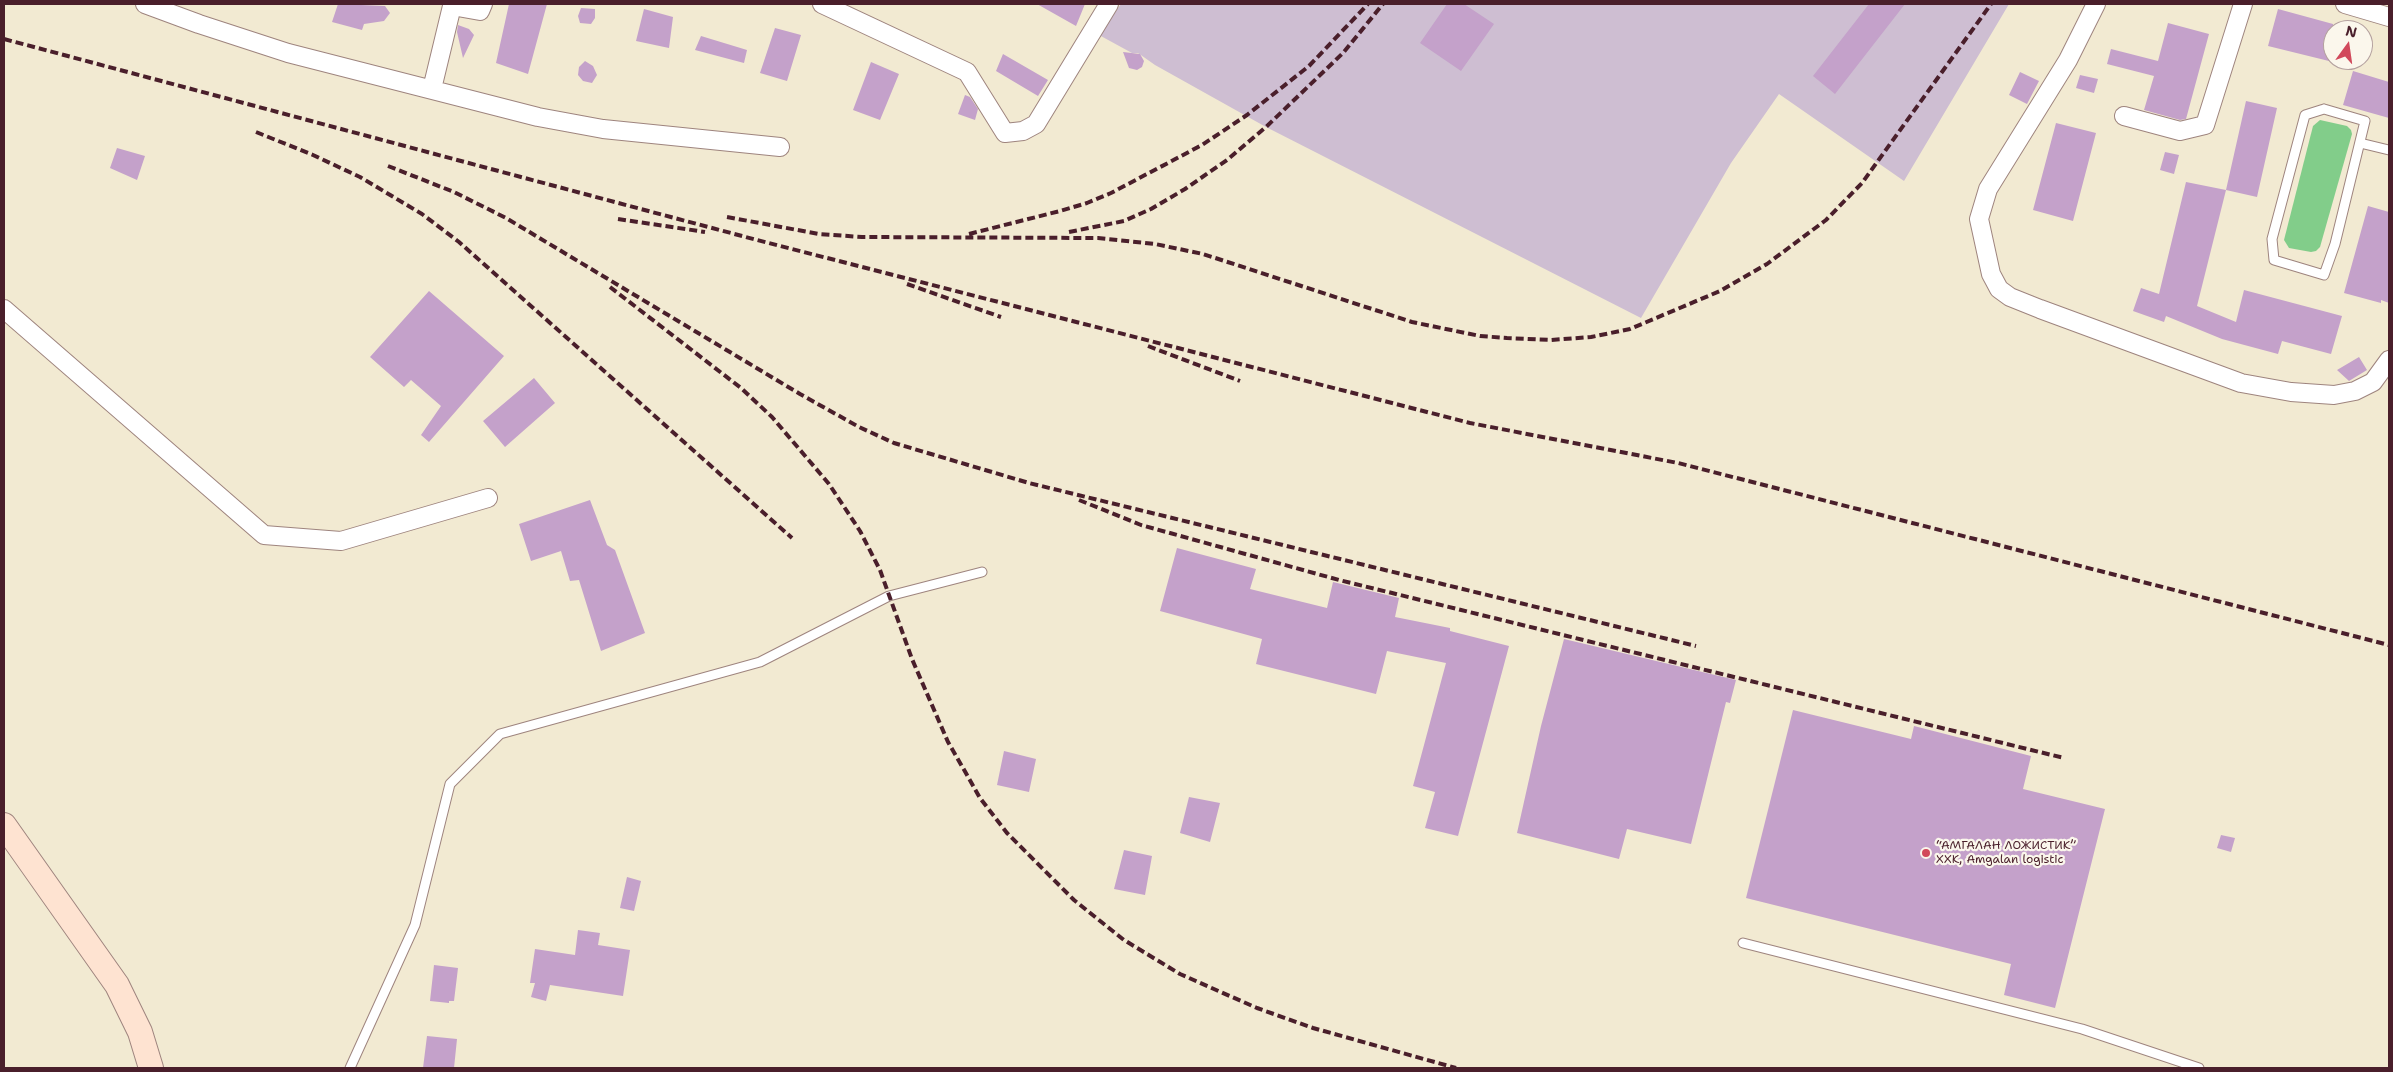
<!DOCTYPE html>
<html>
<head>
<meta charset="utf-8">
<style>
	body { margin:0 }
	#map { position:relative; width:2393px; height:1072px; overflow:hidden; background:#f2ead2; font-family:"Shantell Sans",sans-serif }
	canvas { display:block }
	.frame { position:absolute; inset:0; border:5px solid #4a1f2b; pointer-events:none }
	.north { position:absolute; left:2323px; top:20px; width:50px; height:50px; box-sizing:border-box; background:#fbf7ec; border:1px solid #b4a19f; border-radius:50%; rotate:14deg; font-size:14px; font-weight:700; line-height:20px; text-align:center; color:#4a1f2b }
	.north::after { content:''; display:block; margin:auto; width:18px; height:22px; background:#d1495b; clip-path:polygon(50% 0,100% 100%,50% 72%,0 100%) }
</style>
</head>
<body>
<div id="map">
<canvas width="2393" height="1072"></canvas>
<div class="frame"></div>
<div class="north">N</div>
</div>
<script>
const ctx = document.querySelector('canvas').getContext('2d');
ctx.lineJoin = 'round';
function fill(path, color) { ctx.fillStyle = color; ctx.fill(path, 'evenodd'); }
const shape = rows => new Path2D(rows.map(r => 'M' + r).join(''));
function strokePath(path, color, width, dash) { ctx.strokeStyle = color; ctx.lineWidth = width; ctx.lineCap = dash ? 'butt' : 'round'; ctx.setLineDash(dash || []); ctx.stroke(path); }
function write(font, color, halo, rows, align = 'center') {
  ctx.font = font + ' "Shantell Sans",sans-serif'; ctx.lineWidth = 4.5; ctx.setLineDash([]); ctx.textBaseline = 'middle'; ctx.strokeStyle = halo; ctx.fillStyle = color; for (const [text, x, y, turn = 0] of rows) {
    ctx.save(); ctx.translate(x, y); ctx.rotate((+turn || 0) * Math.PI / 180); ctx.textAlign = isNaN(turn) ? turn : align; if (halo) ctx.strokeText(text, 0, 0); ctx.fillText(text, 0, 0); ctx.restore();
  }
}
const industrial = shape([
	[1121,4,2009,4,1904,181,1779,94,1731,163,1641,318,1266,127,1155,65,1138,53,1132,53,1099,35]
]);
const green = shape([
	[2320,120,2347,126,2351,130,2352,134,2320,247,2316,251,2311,252,2289,248,2284,240,2313,126]
]);
const building = shape([
	[338,4,385,6,390,13,384,21,364,24,362,30,332,22],
	[509,4,547,4,528,74,496,63],
	[1037,4,1085,4,1076,26],
	[1447,4,1464,4,1494,24,1461,71,1420,43],
	[1869,4,1905,4,1835,94,1813,76],
	[581,8,595,9,595,18,591,24,580,23,578,16],
	[644,9,673,17,669,48,636,41],
	[2278,9,2333,24,2333,62,2268,46],
	[2168,23,2209,34,2186,119,2180,120,2144,110,2154,76,2107,64,2111,49,2158,61],
	[458,25,469,29,474,35,463,58,457,32],
	[775,28,801,35,787,81,760,73],
	[701,36,747,50,744,63,695,50],
	[1123,52,1140,54,1144,61,1142,67,1137,70,1129,68],
	[1003,54,1048,80,1038,96,996,71],
	[585,61,593,66,597,75,592,83,583,81,578,75,579,67],
	[871,62,899,74,880,120,853,110],
	[2353,71,2389,82,2389,118,2343,105],
	[2020,72,2039,81,2027,104,2009,95],
	[2080,75,2098,79,2094,93,2076,88],
	[965,95,970,97,978,109,975,120,958,114],
	[2246,101,2277,108,2257,197,2226,190],
	[2056,123,2096,133,2073,221,2033,210],
	[117,148,145,156,137,180,110,168],
	[2165,152,2179,155,2174,174,2160,170],
	[2186,182,2226,190,2197,306,2236,322,2244,290,2342,316,2331,354,2282,341,2278,354,2222,339,2166,316,2164,322,2133,311,2141,288,2159,294],
	[2368,206,2389,212,2389,303,2381,300,2381,303,2344,293],
	[429,291,504,356,429,442,421,435,441,406,411,380,404,387,370,357],
	[2359,357,2367,370,2349,381,2337,370],
	[534,378,555,403,505,447,483,421],
	[590,500,607,545,615,550,645,633,601,651,579,580,570,581,561,551,531,561,519,524],
	[1177,548,1256,569,1250,589,1327,608,1333,582,1399,598,1395,617,1450,628,1450,631,1509,646,1458,836,1425,828,1435,792,1413,786,1446,663,1387,651,1376,694,1256,664,1262,639,1160,611],
	[1564,639,1736,680,1730,703,1726,702,1691,844,1627,829,1619,859,1517,833,1541,726],
	[1793,710,1911,739,1914,726,2031,756,2023,789,2105,809,2055,1008,2004,995,2011,964,1746,898],
	[1004,751,1036,759,1029,792,997,785],
	[1189,797,1220,803,1210,842,1180,833],
	[2221,835,2235,838,2231,852,2217,848],
	[1124,850,1152,856,1145,895,1114,889],
	[627,877,641,881,634,911,620,908],
	[578,930,600,933,598,945,630,950,623,996,550,985,546,1001,531,997,535,983,530,983,535,949,575,955],
	[434,965,458,968,454,1001,449,1001,449,1003,430,1001],
	[427,1036,457,1039,454,1068,423,1068]
]);
const lane = shape([
	[2324,109,2365,121,2335,244,2324,275,2274,260,2272,239,2305,115,2324,109],
	[2360,143,2389,150],
	[1743,943,2082,1029,2199,1068],
	[350,1068,415,925,450,784,500,734,760,662,889,596,982,572]
]);
const street = shape([
	[145,4,199,24,288,53,538,117,603,129,780,147],
	[822,4,967,72,1005,133,1023,131,1036,124,1109,4],
	[2096,4,2068,60,1988,189,1979,219,1991,274,1999,289,2010,297,2040,309,2241,383,2291,392,2334,395,2355,391,2373,382,2389,360],
	[2345,4,2389,17],
	[432,89,452,6,480,11,483,4],
	[2124,116,2180,131,2205,125,2243,4],
	[4,309,264,535,341,541,488,498]
]);
const secondary = shape([
	[4,825,117,985,140,1032,151,1068]
]);
const rail = shape([
	[4,39,757,240,1470,423,1678,463,2389,645],
	[256,132,313,155,360,177,422,214,459,242,792,538],
	[388,166,454,192,506,218,800,394,859,427,894,443,1029,483,1696,646],
	[727,217,819,234,862,237,1098,238,1155,244,1203,254,1412,322,1480,336,1507,338,1551,340,1591,337,1630,329,1720,291,1767,264,1826,220,1862,183,1991,4],
	[618,219,705,232],
	[1069,232,1124,221,1151,209,1185,189,1227,160,1266,127,1343,53,1383,4],
	[969,234,1060,211,1087,203,1111,193,1202,145,1247,115,1309,66,1368,4],
	[907,284,1001,317],
	[610,287,741,388,772,417,829,484,860,531,880,570,912,659,948,742,963,768,980,798,1007,833,1074,900,1124,940,1180,974,1257,1008,1313,1028,1456,1068],
	[1148,346,1240,381],
	[1079,500,1141,525,1339,580,2064,758]
]);
const markers = [
	[1926,853,5,"#d1495b"]
];
const poiNames = [
	["“АМГАЛАН ЛОЖИСТИК”",1936,846],
	["ХХК, Amgalan logistic",1936,860]
];
fill(industrial, '#cebed2');
fill(green, '#82cd8a');
fill(building, '#c4a1ca');
strokePath(lane, '#9e847e', 11);
strokePath(street, '#9e847e', 20);
strokePath(secondary, '#9e847e', 26);
strokePath(lane, '#fff', 9);
strokePath(street, '#fff', 18);
strokePath(secondary, '#fee3d1', 24);
strokePath(rail, '#4a1f2b', 4, [8, 4]);
for (const [x, y, r, color] of markers) { const dot = new Path2D(); dot.arc(x, y, r, 0, 2 * Math.PI); ctx.fillStyle = color; ctx.fill(dot); strokePath(dot, '#fbf7ec', 2); }
write('12px', '#4a1f2b', '#fbf7ec', poiNames, 'left');
</script>
</body>
</html>
